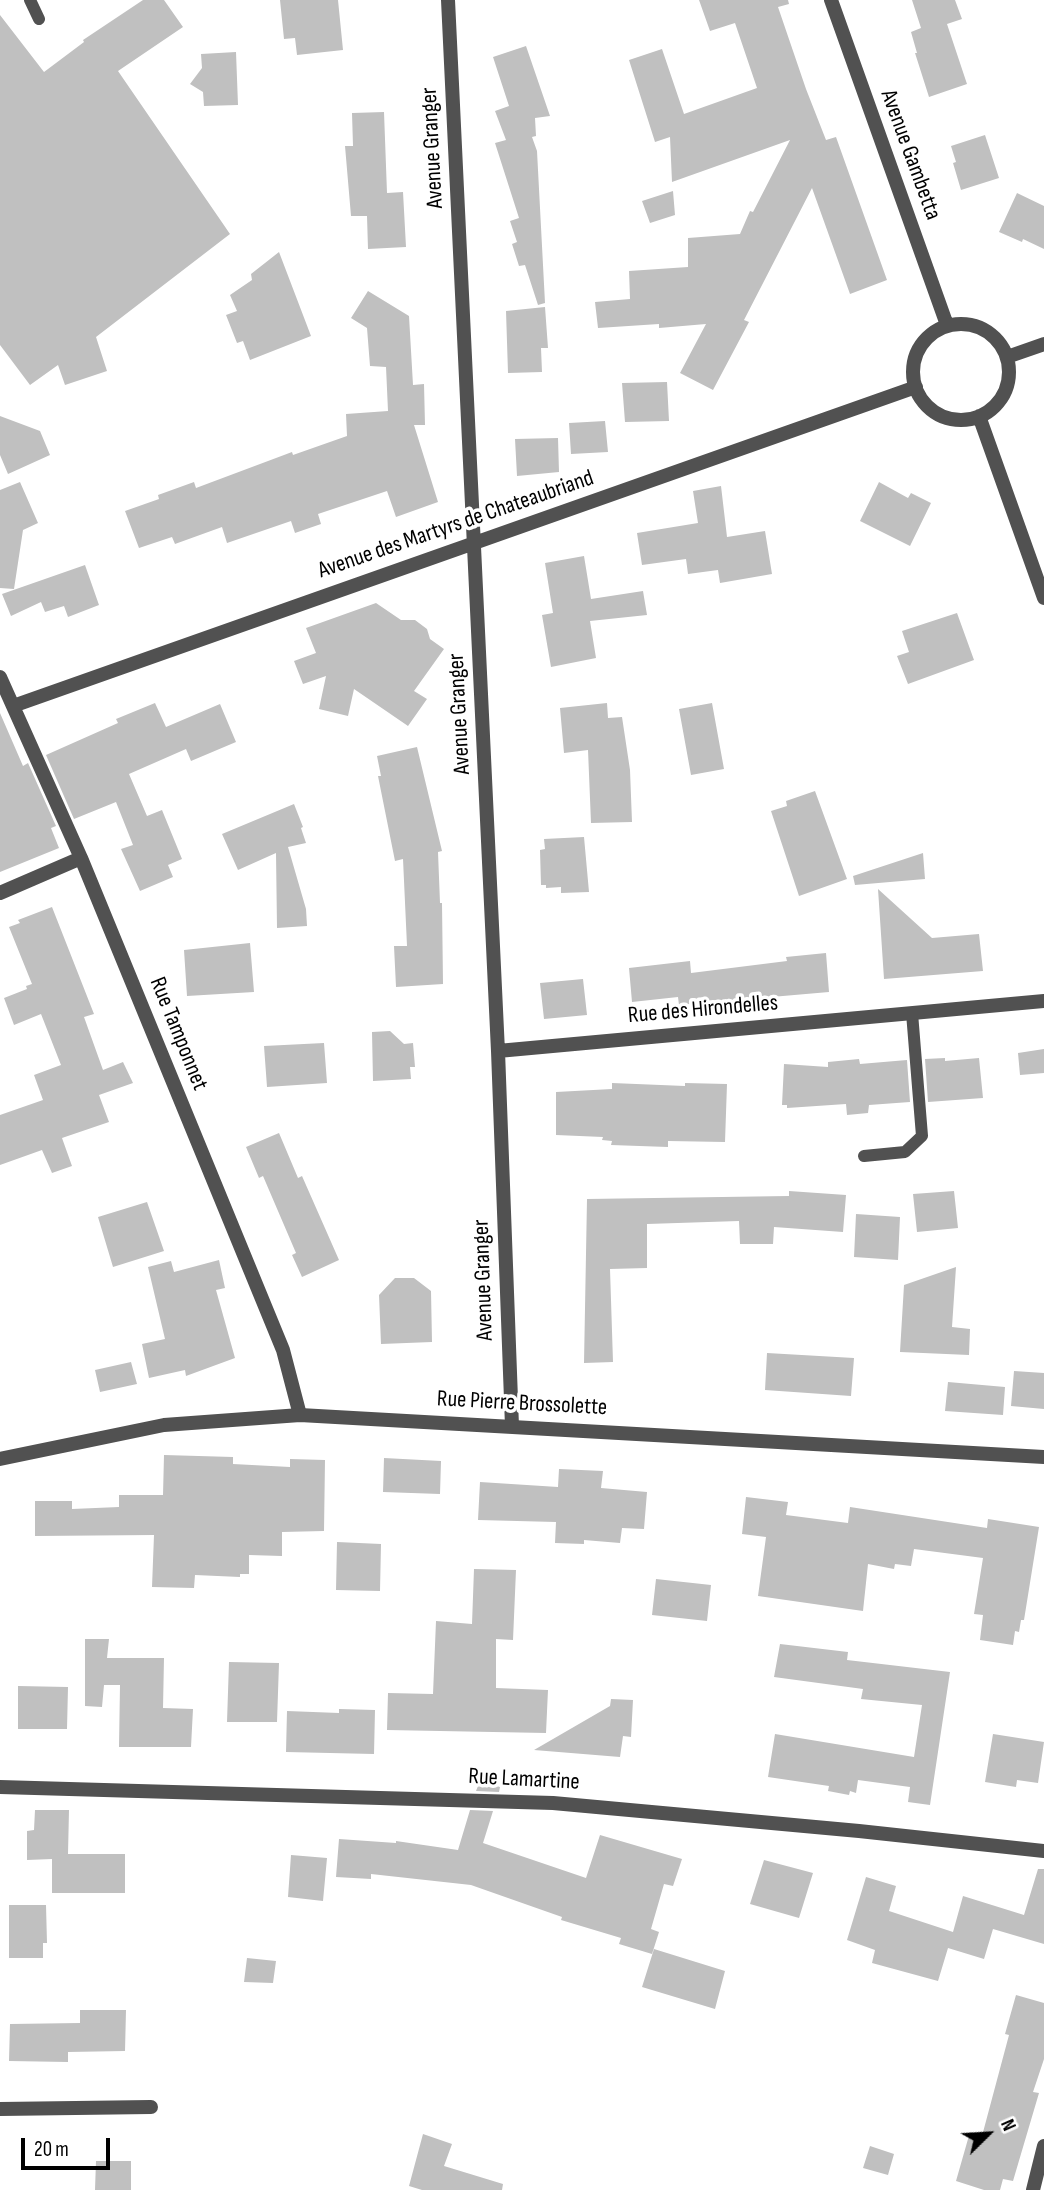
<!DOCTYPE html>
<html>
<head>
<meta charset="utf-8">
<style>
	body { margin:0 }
	#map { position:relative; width:1044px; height:2190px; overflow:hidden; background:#fff; font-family:"Sofia Sans Condensed",sans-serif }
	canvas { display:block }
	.north { position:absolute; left:953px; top:2099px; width:70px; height:70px; -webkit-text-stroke:5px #fff; paint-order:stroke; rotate:66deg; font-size:19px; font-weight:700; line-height:28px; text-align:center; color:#000 }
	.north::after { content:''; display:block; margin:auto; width:24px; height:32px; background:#000; clip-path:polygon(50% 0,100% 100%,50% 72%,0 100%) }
	.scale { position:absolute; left:21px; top:2138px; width:89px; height:32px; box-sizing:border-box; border:4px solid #000; border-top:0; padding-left:9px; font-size:21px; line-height:24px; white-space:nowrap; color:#000; -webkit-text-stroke:5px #fff; paint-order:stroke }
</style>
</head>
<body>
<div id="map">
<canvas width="1044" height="2190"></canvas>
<div class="north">N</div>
<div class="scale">20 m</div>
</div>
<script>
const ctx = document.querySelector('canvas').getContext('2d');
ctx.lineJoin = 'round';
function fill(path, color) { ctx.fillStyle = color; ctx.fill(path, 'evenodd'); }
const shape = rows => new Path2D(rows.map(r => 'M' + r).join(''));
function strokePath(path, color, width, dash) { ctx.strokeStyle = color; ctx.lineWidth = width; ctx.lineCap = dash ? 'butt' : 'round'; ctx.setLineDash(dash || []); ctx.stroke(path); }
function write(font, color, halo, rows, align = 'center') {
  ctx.font = font + ' "Sofia Sans Condensed",sans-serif'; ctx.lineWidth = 7; ctx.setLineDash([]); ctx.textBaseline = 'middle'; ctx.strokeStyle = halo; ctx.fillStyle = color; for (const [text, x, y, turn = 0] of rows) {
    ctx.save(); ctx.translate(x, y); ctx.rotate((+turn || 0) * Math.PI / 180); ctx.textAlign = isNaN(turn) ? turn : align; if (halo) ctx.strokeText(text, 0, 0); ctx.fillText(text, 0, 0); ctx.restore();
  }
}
const building = shape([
	[143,0,164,0,183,27,118,71,230,234,96,337,107,371,65,385,58,365,30,385,0,345,0,15,44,72,84,42,83,40],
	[280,0,338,0,343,50,297,55,295,38,284,39],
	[699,0,788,0,789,4,778,7,806,89,826,140,836,137,887,280,850,294,812,188,744,320,749,322,713,390,680,373,706,324,659,328,659,324,598,328,595,302,630,299,629,271,688,267,688,238,740,234,750,211,753,212,790,140,672,182,670,137,655,142,629,60,662,49,684,114,757,88,735,23,710,31],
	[912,0,955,0,962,19,947,24,967,84,929,97,915,53,917,53,911,32,921,28],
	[526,46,550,116,535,118,536,136,532,137,537,151,545,303,538,305,525,265,519,266,512,244,517,242,510,221,519,218,495,143,506,140,495,111,509,106,493,57],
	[236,52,238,105,204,106,203,92,190,84,202,68,201,54],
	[384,112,387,193,403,192,406,247,368,249,367,216,351,216,345,146,353,146,352,113],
	[985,135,999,178,961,190,953,163,956,162,951,146],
	[673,191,675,215,650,223,642,201],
	[1017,193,1044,206,1044,249,1023,239,1022,242,999,232],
	[279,252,311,336,250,360,243,341,237,343,226,315,237,311,230,295,252,280,251,274],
	[368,291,409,316,413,385,424,384,425,425,414,425,438,502,396,517,387,491,318,514,321,524,295,533,291,521,227,543,222,527,175,544,172,537,139,548,125,511,159,499,158,495,194,482,196,488,292,452,293,455,347,436,346,414,388,411,386,367,370,366,367,328,351,318],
	[545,307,548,348,541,348,542,372,508,373,506,311],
	[667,382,669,421,625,422,622,383],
	[0,416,40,431,50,455,8,474,0,455],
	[605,421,608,452,571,454,569,423],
	[558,438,559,472,517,476,515,439],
	[20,482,38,523,23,530,14,589,0,588,0,490],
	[879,482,908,498,911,493,931,503,910,546,860,521],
	[721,486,727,537,765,531,772,574,720,583,718,570,688,574,686,559,642,565,637,533,698,523,693,491],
	[584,556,591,599,643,591,647,615,590,621,596,658,551,667,542,615,553,613,545,563],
	[85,565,99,605,68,617,64,606,45,612,41,602,11,616,2,594],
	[376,603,401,620,415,620,427,629,430,639,444,649,414,691,427,699,408,726,354,689,348,716,319,709,326,676,303,684,294,661,316,653,306,628],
	[957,613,974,660,908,684,897,656,909,652,902,631],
	[155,703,166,727,220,704,236,742,191,761,186,749,129,774,147,816,162,810,182,859,168,865,173,877,140,891,121,849,133,845,116,802,74,819,46,755,118,723,116,719],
	[607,703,608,718,622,717,630,770,632,822,591,823,588,750,564,753,560,708],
	[712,703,724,769,691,775,679,709],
	[0,713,23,766,28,763,56,826,51,828,59,848,0,872],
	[417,747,442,851,438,852,440,903,442,903,443,984,396,987,394,946,407,946,403,859,395,861,378,776,381,776,377,756],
	[815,791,847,879,799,896,771,811,787,806,786,801],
	[294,804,303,827,301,828,306,843,288,847,306,909,307,926,277,928,276,853,238,870,222,834],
	[584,837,589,892,561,893,561,887,546,888,546,885,541,885,540,850,545,849,544,839],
	[923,853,925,879,855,885,853,876],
	[878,889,932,938,979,934,983,971,884,979],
	[52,907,94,1014,84,1017,103,1070,123,1062,133,1083,99,1095,109,1122,62,1138,72,1166,52,1173,42,1150,0,1165,0,1115,43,1100,34,1075,61,1065,41,1014,14,1025,4,998,27,989,26,986,32,984,9,927,20,923,18,920],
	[250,943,254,992,187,996,184,950],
	[826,953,829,992,679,1005,678,997,632,1002,629,968,690,961,691,973,787,961,786,957],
	[583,979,587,1015,544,1019,540,983],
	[390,1031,404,1044,413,1043,415,1067,410,1067,411,1079,373,1081,372,1032],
	[324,1043,327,1083,267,1087,264,1046],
	[1044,1049,1044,1073,1020,1075,1018,1053],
	[945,1058,945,1061,979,1058,983,1098,928,1102,925,1059],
	[859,1059,860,1064,907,1060,910,1102,869,1105,868,1113,847,1115,846,1104,787,1108,787,1105,782,1105,784,1064,828,1067,828,1062],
	[612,1083,685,1086,685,1083,727,1084,725,1142,668,1141,668,1147,611,1145,612,1141,602,1140,603,1137,556,1135,556,1092,612,1089],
	[279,1133,298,1178,302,1176,339,1260,302,1277,292,1255,296,1253,263,1176,259,1178,246,1147],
	[789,1191,846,1195,843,1232,774,1227,773,1244,740,1244,739,1221,647,1224,647,1268,610,1269,613,1362,584,1363,587,1199,789,1196],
	[954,1191,958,1228,917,1232,913,1194],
	[147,1202,164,1251,113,1267,98,1217],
	[856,1214,900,1217,898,1260,854,1257],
	[219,1260,225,1288,216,1290,235,1358,186,1376,185,1370,149,1378,142,1344,165,1339,148,1267,171,1261,174,1272],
	[956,1267,952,1327,970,1329,969,1355,900,1352,904,1285],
	[395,1278,414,1278,431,1291,432,1342,381,1344,379,1295],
	[767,1353,854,1358,851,1396,765,1390],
	[131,1362,137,1384,100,1392,95,1370],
	[1014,1371,1044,1373,1044,1409,1011,1406],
	[948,1382,1005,1387,1003,1415,945,1411],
	[164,1455,233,1457,233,1464,290,1467,290,1459,325,1460,324,1531,282,1532,282,1556,249,1555,249,1574,240,1574,240,1577,195,1575,194,1588,152,1587,154,1535,35,1536,35,1501,72,1501,72,1509,119,1507,119,1495,163,1495],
	[384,1458,441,1461,440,1494,383,1492],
	[559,1469,603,1471,601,1488,647,1492,644,1529,622,1528,620,1543,584,1540,584,1544,555,1543,556,1522,478,1520,480,1482,558,1487],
	[746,1497,788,1502,786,1515,848,1523,850,1507,987,1528,988,1519,1039,1527,1024,1620,1021,1620,1019,1632,1015,1631,1013,1645,980,1640,983,1615,974,1614,983,1558,914,1549,911,1566,895,1564,894,1569,868,1564,863,1611,758,1596,766,1537,742,1534],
	[337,1542,381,1544,380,1591,336,1590],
	[474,1569,516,1570,513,1640,496,1639,496,1688,548,1690,546,1733,387,1730,388,1693,433,1694,436,1621,472,1624],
	[656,1579,711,1585,707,1621,652,1615],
	[85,1639,109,1639,107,1658,164,1658,163,1708,193,1709,191,1747,119,1747,120,1685,104,1685,102,1707,85,1706],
	[780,1644,848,1652,847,1660,950,1672,930,1805,908,1802,910,1787,858,1780,856,1793,850,1791,849,1795,828,1791,829,1786,768,1777,775,1734,914,1757,922,1705,861,1699,863,1689,774,1677],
	[229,1662,279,1663,277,1722,227,1722],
	[18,1686,68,1687,67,1729,18,1729],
	[611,1699,633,1700,631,1737,623,1736,620,1757,534,1750,610,1706],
	[339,1709,375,1710,374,1754,286,1752,287,1711,339,1713],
	[993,1734,1044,1742,1038,1783,1017,1780,1016,1787,985,1782],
	[480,1781,500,1787,499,1792,476,1791],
	[35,1810,69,1810,68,1854,125,1854,125,1893,52,1893,52,1859,27,1860,27,1831,34,1830],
	[470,1810,493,1811,483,1843,586,1878,600,1835,682,1859,673,1886,664,1884,651,1929,659,1932,652,1954,619,1944,621,1938,561,1920,562,1917,471,1885,371,1874,371,1879,336,1877,339,1839,396,1843,396,1841,458,1850],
	[291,1855,327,1858,323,1901,288,1897],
	[764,1860,813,1873,799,1918,750,1904],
	[1038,1869,1044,1869,1044,1944,993,1929,984,1959,948,1948,938,1981,872,1963,875,1950,847,1940,866,1877,896,1886,889,1911,953,1932,963,1896,1024,1915],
	[9,1905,46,1905,47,1943,43,1943,43,1958,9,1958],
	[654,1949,725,1971,715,2009,642,1987],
	[247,1958,276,1961,273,1983,244,1982],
	[1016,1995,1044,2003,1044,2059,1033,2092,1039,2093,1013,2181,1003,2179,1000,2190,984,2190,956,2181,970,2132,982,2136,1009,2035,1005,2034],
	[80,2010,126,2010,125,2051,68,2052,68,2062,9,2061,10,2024,80,2023],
	[423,2134,452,2144,444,2166,503,2184,502,2190,422,2190,409,2186],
	[870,2146,894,2154,888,2175,863,2168],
	[96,2161,131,2161,131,2190,95,2190]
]);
const service = shape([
	[30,0,39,19],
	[864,1156,905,1152,922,1136,912,1013]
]);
const minor = shape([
	[448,0,498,1051,512,1426],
	[831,0,947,325],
	'913 372a48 48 0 1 1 96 0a48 48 0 1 1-96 0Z',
	[1007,357,1044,344],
	[979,416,1044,598],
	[0,677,81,858,283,1350,300,1415],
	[13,706,916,387],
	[0,893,81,858],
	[498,1051,1044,1001],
	[0,1787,553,1803,859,1831,1044,1851],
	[0,2109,151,2107],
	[1033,2190,1044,2146]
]);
const tertiary = shape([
	[0,1459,164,1425,300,1415,1044,1457]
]);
const streetNames = [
	["Avenue Granger",433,148,-93],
	["Avenue Gambetta",910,155,70],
	["Avenue des Martyrs de Chateaubriand",456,525,-19],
	["Avenue Granger",460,714,-93],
	["Rue des Hirondelles",703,1010,-5],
	["Rue Tamponnet",178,1034,68],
	["Avenue Granger",484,1280,-92],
	["Rue Pierre Brossolette",522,1404,3],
	["Rue Lamartine",524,1780,3]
];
fill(building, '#c0c0c0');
strokePath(service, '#515151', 12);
strokePath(minor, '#515151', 14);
strokePath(tertiary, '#515151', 14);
write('23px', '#000', '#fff', streetNames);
</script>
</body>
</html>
